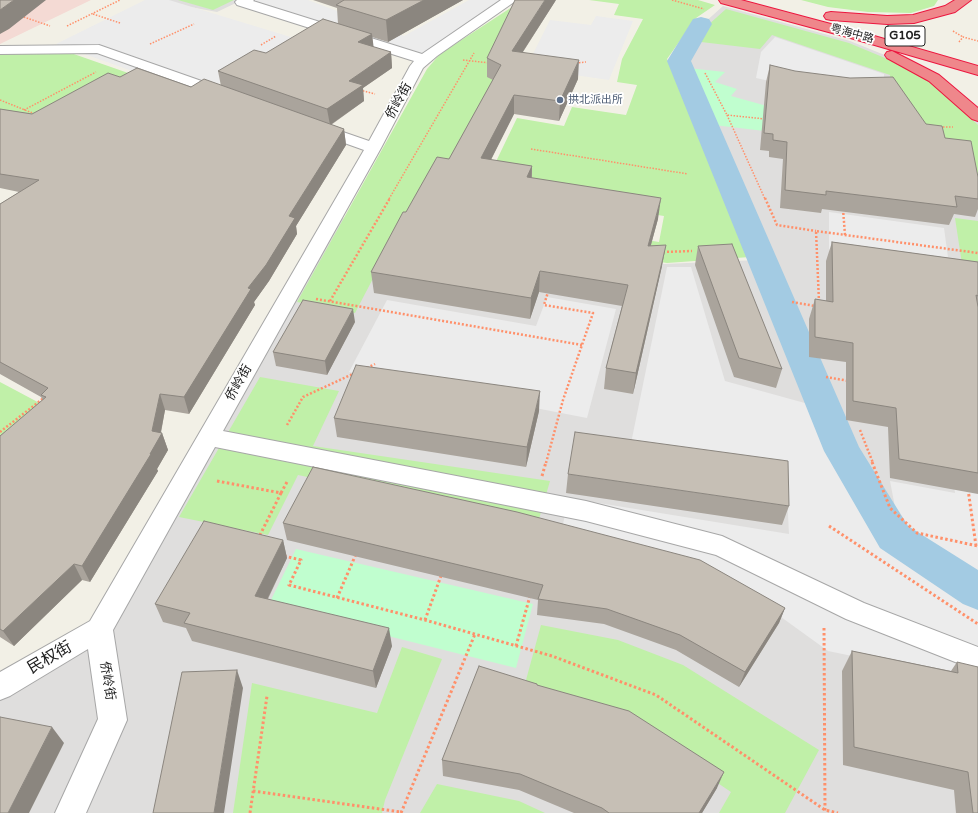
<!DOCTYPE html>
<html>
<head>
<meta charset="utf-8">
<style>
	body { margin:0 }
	canvas { display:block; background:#f2f0e6 }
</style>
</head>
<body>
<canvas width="978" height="813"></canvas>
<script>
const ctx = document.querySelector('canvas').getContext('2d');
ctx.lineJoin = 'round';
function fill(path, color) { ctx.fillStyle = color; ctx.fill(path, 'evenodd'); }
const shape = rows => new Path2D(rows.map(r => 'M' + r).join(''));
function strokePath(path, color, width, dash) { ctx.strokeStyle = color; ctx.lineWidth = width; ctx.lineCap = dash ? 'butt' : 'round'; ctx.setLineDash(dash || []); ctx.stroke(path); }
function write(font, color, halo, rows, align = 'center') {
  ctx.font = font + ' "Varela Round","Noto Sans SC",sans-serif'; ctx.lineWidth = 3.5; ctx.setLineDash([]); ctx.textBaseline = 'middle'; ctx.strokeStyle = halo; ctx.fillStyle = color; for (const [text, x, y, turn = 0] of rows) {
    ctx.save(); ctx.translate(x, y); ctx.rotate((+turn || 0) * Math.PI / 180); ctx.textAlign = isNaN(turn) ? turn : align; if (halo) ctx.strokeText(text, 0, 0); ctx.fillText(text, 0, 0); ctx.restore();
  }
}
const residential = shape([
	[153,0,242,0,217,12],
	[723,6,850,41,912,66,978,120,978,589,896,536,844,450,681,61,703,24],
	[335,217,474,239,512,240,664,264,758,260,837,448,901,594,978,616,978,813,73,813,116,720,102,628,209,442],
	[98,632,109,722,67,813,0,813,0,688]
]);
const commercial = shape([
	[0,0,91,0,0,44]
]);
const grass = shape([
	[178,0,234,0,213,10],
	[589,0,698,0,715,5,696,18,667,59,750,257,667,263,476,233,485,214,659,242,664,216,535,196,489,176,517,118,564,126,572,107,626,115,637,85,617,82,622,59,643,19,614,15,619,4],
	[801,0,938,0,934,6,911,13,868,12,828,7],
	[512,7,507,61,442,174,403,221,355,313,297,302,427,69,440,54],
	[726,9,849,43,909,68,929,79,978,125,978,200,945,154,892,92,890,75,772,35,760,49,701,42,707,26],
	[0,52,68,52,131,74,35,126,0,121],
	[955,218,978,221,978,278,964,277],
	[260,377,339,391,313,446,550,481,537,526,298,475,268,535,179,517],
	[0,382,47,407,0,446],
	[541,625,618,640,683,665,819,750,785,813,719,813,731,792,629,723,523,691],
	[402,647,442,659,385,800,382,813,233,813,252,683,377,713],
	[437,784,519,801,545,813,420,813]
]);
const park = shape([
	[688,68,725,72,715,82,737,89,731,96,785,111,815,137,714,125],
	[296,549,533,604,516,668,268,606]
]);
const parking = shape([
	[145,0,169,0,294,38,200,95,56,44],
	[253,0,308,0,404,36,469,0,502,0,422,55,250,2],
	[596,16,633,21,609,80,526,68,550,20,591,25],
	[775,37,884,74,884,91,792,86,756,78,761,52],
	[829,212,944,228,950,272,829,255],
	[667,267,691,267,725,381,812,405,832,450,887,543,978,603,978,682,828,651,781,617,561,535,568,498,789,534,786,477,629,453],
	[547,297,616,309,587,418,349,372,387,300,536,326],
	[948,441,978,446,978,573,899,528,890,481,955,493]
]);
const canal = shape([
	[701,17,709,19,712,24,691,61,859,447,908,526,978,570,978,610,963,604,880,548,824,451,667,61,693,19,701,17]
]);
const pathFar2 = shape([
	[672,0,704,9],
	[93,14,120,23],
	[21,16,50,26],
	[67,26,120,0],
	[953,31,963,37],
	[959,42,963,37,978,41],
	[150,44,194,24],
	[261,45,276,36],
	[463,60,490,63],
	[576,63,586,62],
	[705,73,727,115,765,119],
	[360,90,375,94],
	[0,100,35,114],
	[24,110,96,72],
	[727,115,765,199],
	[940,127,953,127],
	[531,149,688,174],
	[389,199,474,53]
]);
const pathFar1 = shape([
	[765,198,777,225,816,231],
	[843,209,845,235],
	[663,252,692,251],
	[316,299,582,345],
	[330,301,390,198],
	[792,302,815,306],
	[819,302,816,231,978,253],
	[367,368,375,364],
	[826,377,849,381],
	[287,425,303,397,355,373],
	[860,430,873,463],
	[0,432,45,397],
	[546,463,563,400,593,313,544,305,548,292]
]);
const path = shape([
	[872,462,890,508,917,533,978,546],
	[542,476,546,462],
	[217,481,281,493,259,537],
	[968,489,976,546],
	[281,493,288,480],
	[829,526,978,624],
	[284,556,301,560,289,585,425,620,552,656,656,695,825,810,838,813],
	[337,598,356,554],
	[425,620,442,573],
	[824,628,825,813],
	[516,646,530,596],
	[253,791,401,812],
	[250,813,267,696],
	[401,813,475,634]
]);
const minor = shape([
	[237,0,254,0,253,1,422,54,501,0,517,0,437,56,423,68,381,148,223,431,586,501,722,536,864,603,978,647,978,671,846,619,716,555,586,521,215,447,113,630,127,720,86,813,55,813,98,719,88,649,10,696,0,700,0,672,90,621,364,150,311,131,309,128,311,125,317,123,369,141,410,66,414,61,237,5,235,2,237,0],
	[99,45,230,91,233,94,230,97,225,99,220,97,97,53,0,54,0,46,99,45]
]);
const highway = shape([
	[719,0,741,0,857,31,978,66,978,75,847,37,721,3,719,0],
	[955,0,971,0,955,12,914,23,887,24,831,20,826,19,824,16,826,13,831,12,887,16,913,15,945,6,955,0],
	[892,51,939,75,978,108,978,121,972,119,929,81,887,58,885,55,887,52,892,51]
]);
const wall = shape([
	[313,0,463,0,388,42,372,37,373,47,391,52,392,68,363,88,364,101,331,125,344,129,346,145,296,226,297,234,269,281,254,302,255,305,189,414,165,410,161,433,162,433,168,450,157,469,158,471,90,582,82,580,14,646,0,637,0,436,43,400,41,397,0,374,0,204,19,192,0,188,0,109,32,114,120,77,191,87,221,86,218,71,266,53,338,24,337,8],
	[556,0,523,52,578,79,559,121,514,114,491,160,532,166,532,178,658,219,651,245,662,266,633,394,604,389,606,368,622,306,539,292,530,319,374,293,371,272,406,212,449,159,493,80,487,77,487,58],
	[770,65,926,124,945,138,978,177,978,209,975,217,954,214,949,225,822,209,821,213,780,208,783,159,769,157,769,151,760,150,766,82],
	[832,242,978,262,978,494,890,478,888,427,846,420,846,362,809,357,809,319,815,299,826,301,826,261],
	[698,246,782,369,776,388,734,377,695,265],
	[355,322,327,375,276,366,273,352],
	[539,411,526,467,337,437,334,418],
	[568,474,789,506,782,525,566,493],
	[283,523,785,608,779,623,739,687,676,650,604,624,537,615,538,600,287,540],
	[283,540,287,558,268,599,392,646,376,688,192,641,186,628,163,622,155,604],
	[852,651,951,671,957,662,978,813,956,813,954,790,843,765,842,671],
	[537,684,537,685,717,788,702,813,574,813,519,790,443,776,442,760]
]);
const shadedWall = shape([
	[14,0,46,0,9,29,0,34,0,10],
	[424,0,463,0,388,42,386,20],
	[545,0,556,0,511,70,512,51],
	[372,34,374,50,358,42],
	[391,52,392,68,363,88,364,101,330,125,327,109,349,81],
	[579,60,578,79,559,121,560,101],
	[514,95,514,114,481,179,481,158],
	[344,129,346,145,296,226,297,234,269,281,254,302,255,305,189,414,184,397,289,216],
	[532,166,531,187,527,177],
	[661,198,658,219,645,266,648,246],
	[666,245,662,266,633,394,636,373],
	[540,271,539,292,530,319,531,298],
	[353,309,355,322,327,375,325,361],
	[540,391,539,411,526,467,527,447],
	[160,394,165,410,160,436,162,433,168,450,157,469,158,471,90,582,82,566,150,454,152,431],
	[283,540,287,558,260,614,255,596],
	[74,564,82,580,14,646,3,631],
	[785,608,779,623,739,687,745,672],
	[389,628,392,646,376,688,373,671],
	[237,670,243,688,224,813,214,813],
	[52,727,64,743,29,813,8,813],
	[724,772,717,788,702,813,699,813]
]);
const building = shape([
	[0,0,14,0,0,10,0,0],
	[344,0,424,0,386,20,336,5,344,0],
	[515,0,545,0,512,51,579,60,560,101,514,95,481,158,532,166,527,177,661,198,648,246,666,245,636,373,606,368,628,285,540,271,531,298,371,272,403,212,406,212,437,157,449,159,501,65,487,58,515,0],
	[323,19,372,34,358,42,391,52,349,81,363,85,327,109,218,71,254,50,266,53,323,19],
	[770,65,795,71,850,78,893,77,926,124,942,126,945,138,971,141,978,177,978,199,955,196,957,207,826,191,826,195,785,190,787,142,773,140,773,134,764,133,770,65],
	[137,68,191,87,204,79,344,129,289,216,295,218,266,265,248,288,251,289,184,397,160,394,152,431,162,433,150,454,151,454,82,566,74,564,3,631,0,629,0,436,46,397,41,395,48,388,0,362,0,204,39,180,0,174,0,109,32,114,108,73,120,77,137,68],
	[832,242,978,262,978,296,976,295,978,307,978,473,899,459,896,408,853,401,853,343,815,337,815,299,833,302,832,242],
	[732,244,782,369,739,358,698,246,732,244],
	[303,300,353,309,325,361,273,352,303,300],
	[356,365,540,391,527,447,334,418,356,365],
	[575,432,788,461,789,506,568,474,575,432],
	[313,467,517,512,700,560,785,608,745,672,680,635,607,609,538,599,543,585,283,523,313,467],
	[204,521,283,540,255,596,389,628,373,671,184,623,190,613,155,604,204,521],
	[852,651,958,673,957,662,978,667,978,813,973,813,968,772,854,747,852,651],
	[479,666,537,684,537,685,629,711,724,772,699,813,609,813,602,808,520,774,442,760,479,666],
	[237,670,214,813,153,813,182,672,237,670],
	[0,717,52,727,8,813,0,813,0,717]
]);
const markers = [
	[560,100,4,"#5c6f8a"]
];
const farStreetnames = [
	["粤海中路",852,34,15]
];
const farServicenames = [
	["拱北派出所",568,100]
];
const shields = [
	[905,36,40]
];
const shieldNames = [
	["G105",905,36]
];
const streetNames = [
	["侨岭街",399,101,-61],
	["侨岭街",239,383,-60],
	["侨岭街",107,681,81]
];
const nearStreetnames = [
	["民权街",50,658,-30]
];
fill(residential, '#dfdedd');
fill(commercial, '#f4dad4');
fill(grass, '#c0f0a8');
fill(park, '#c0fecf');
fill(parking, '#ececec');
fill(canal, '#a3cbe3');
strokePath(minor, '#a7a7a7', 2);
strokePath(highway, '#ec173f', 2);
strokePath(pathFar2, '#ff906a', 1.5, [1.5, 1.5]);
strokePath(pathFar1, '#ff906a', 2.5, [2, 2]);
strokePath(path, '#ff906a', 3, [2.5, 2.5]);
fill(minor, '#fff');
fill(highway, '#ef878b');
fill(wall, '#aaa49c');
fill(shadedWall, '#8b867f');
fill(building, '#c6bfb5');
strokePath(building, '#8b867f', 1);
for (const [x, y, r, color] of markers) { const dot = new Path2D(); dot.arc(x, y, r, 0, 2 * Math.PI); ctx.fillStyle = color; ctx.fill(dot); strokePath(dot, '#fff', 1.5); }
write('11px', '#202020', '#fff', farStreetnames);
write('11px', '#4e5e75', '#fff', farServicenames, 'left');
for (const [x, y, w] of shields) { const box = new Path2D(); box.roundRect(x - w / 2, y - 10, w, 20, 3); ctx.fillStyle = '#fff'; ctx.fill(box); strokePath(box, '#202020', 1); }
write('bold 12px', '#202020', null, shieldNames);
write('13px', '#202020', '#fff', streetNames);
write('16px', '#202020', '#fff', nearStreetnames);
</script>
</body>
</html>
